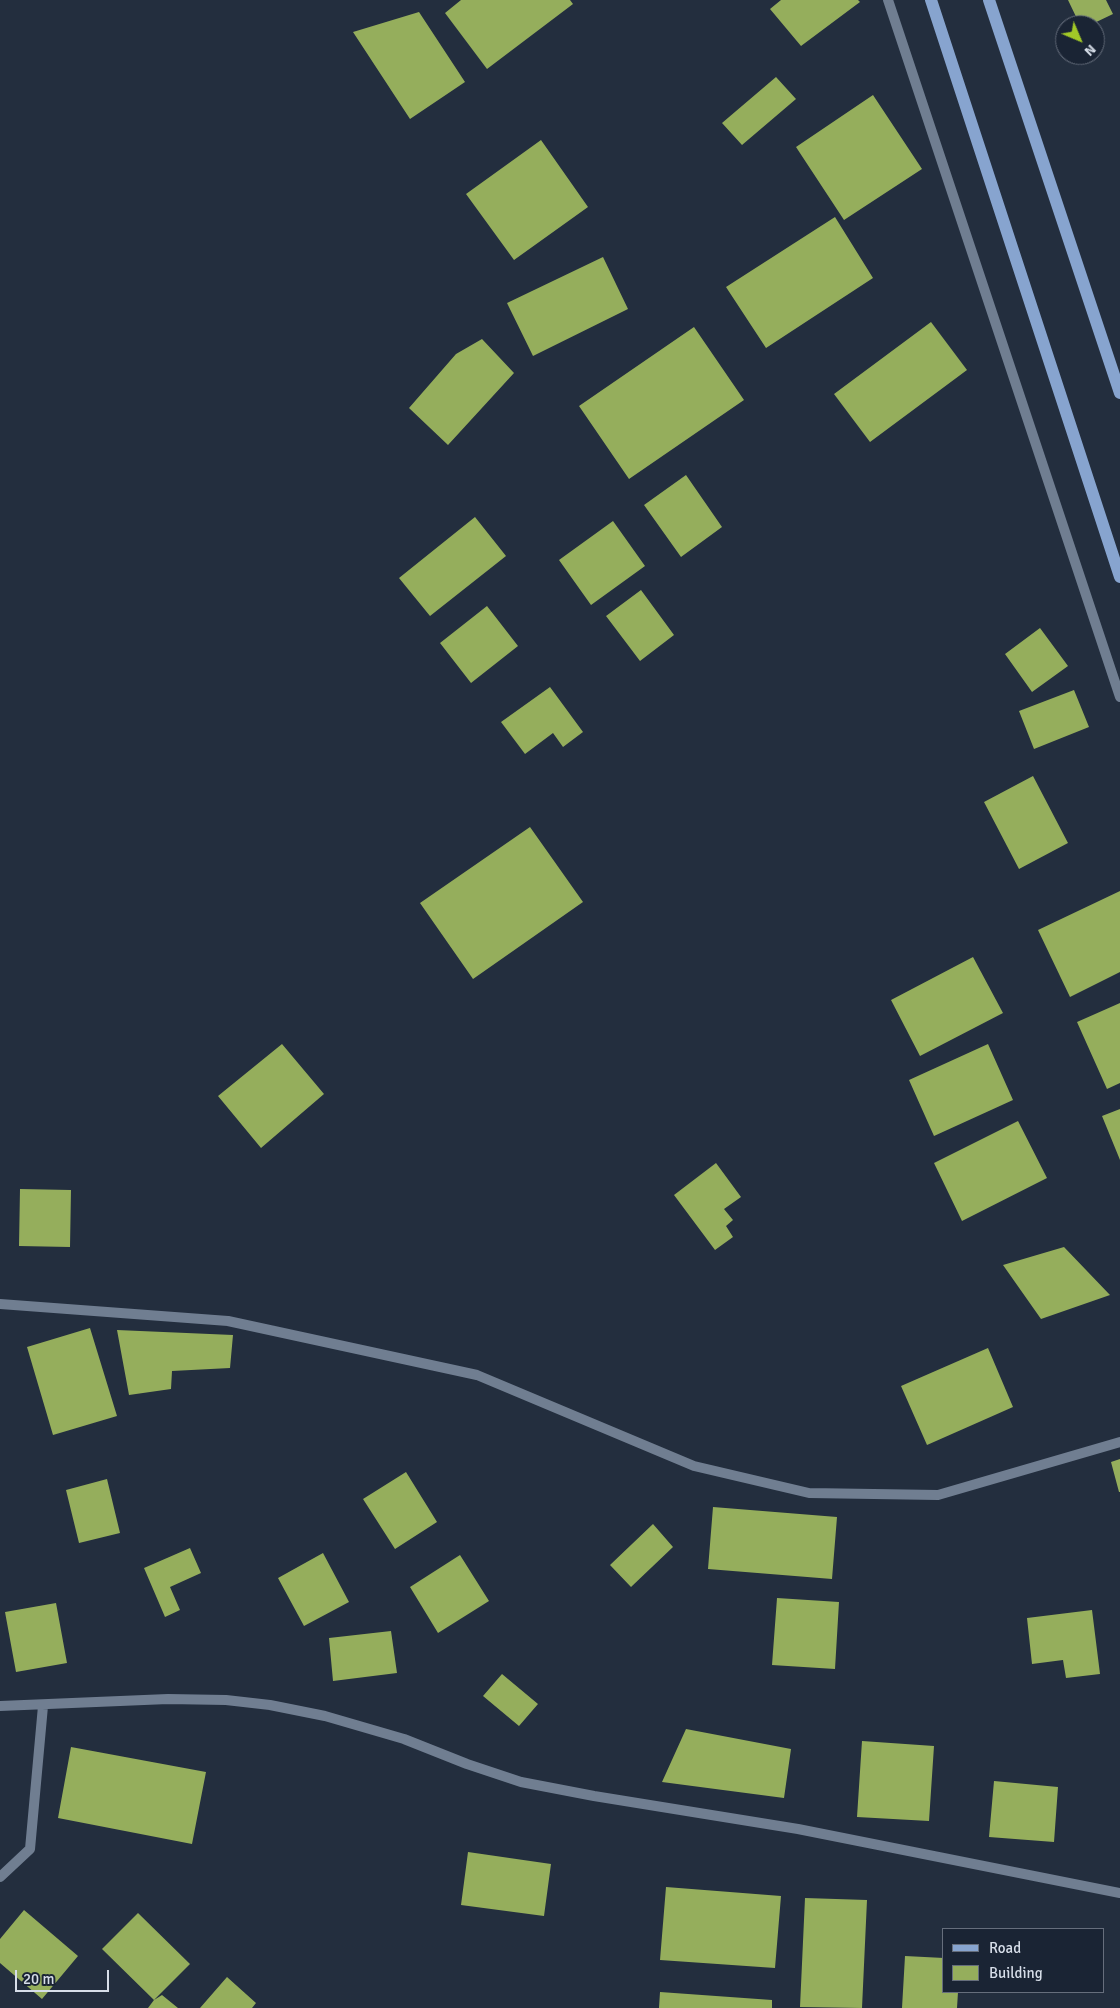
<!DOCTYPE html>
<html>
<head>
<meta charset="utf-8">
<style>
	body { margin:0 }
	#map { position:relative; width:1120px; height:2008px; overflow:hidden; background:#232e3e; font-family:Signika,sans-serif }
	canvas { display:block }
	.legend { position:absolute; left:942px; top:1928px; width:162px; height:65px; box-sizing:border-box; background:#1a2434; border:1px solid #666e7c; margin:0; padding:6px 9px; list-style:none; font-size:15px; color:#d7dee9 }
	.legend li { display:flex; align-items:center; gap:10px; height:25px }
	.legend b { width:25px; border:1px solid #666e7c }
	.north { position:absolute; left:1055px; top:15px; width:50px; height:50px; box-sizing:border-box; background:#1a2434; border:1px solid #666e7c; border-radius:50%; rotate:135deg; font-size:14px; font-weight:700; line-height:20px; text-align:center; color:#d7dee9 }
	.north::after { content:''; display:block; margin:auto; width:18px; height:22px; background:#a2c927; clip-path:polygon(50% 0,100% 100%,50% 72%,0 100%) }
	.scale { position:absolute; left:15px; top:1970px; width:94px; height:22px; box-sizing:border-box; border:2px solid #d7dee9; border-top:0; padding-left:6px; font-size:15px; line-height:18px; white-space:nowrap; color:#d7dee9; -webkit-text-stroke:4px #1a2434; paint-order:stroke }
</style>
</head>
<body>
<div id="map">
<canvas width="1120" height="2008"></canvas>
<ul class="legend">
<li><b style="height:6px;background:#87a4cf"></b>Road</li>
<li><b style="height:14px;background:#95ae5c"></b>Building</li>
</ul>
<div class="north">N</div>
<div class="scale">20 m</div>
</div>
<script>
const ctx = document.querySelector('canvas').getContext('2d');
ctx.lineJoin = 'round';
function fill(path, color) { ctx.fillStyle = color; ctx.fill(path, 'evenodd'); }
const shape = rows => new Path2D(rows.map(r => 'M' + r).join(''));
function strokePath(path, color, width, dash) { ctx.strokeStyle = color; ctx.lineWidth = width; ctx.lineCap = dash ? 'butt' : 'round'; ctx.setLineDash(dash || []); ctx.stroke(path); }
const building = shape([
	[461,0,570,0,573,4,487,69,445,13],
	[781,0,858,0,860,2,801,46,770,9],
	[1068,0,1106,0,1113,14,1090,25,1080,25],
	[419,12,465,82,410,119,353,32],
	[776,77,796,99,742,145,722,123],
	[873,95,922,169,844,220,796,147],
	[541,140,588,207,514,260,466,194],
	[835,217,873,278,766,348,726,287],
	[603,257,628,309,533,356,507,303],
	[931,322,967,370,870,442,834,394],
	[694,327,744,400,629,479,579,406],
	[482,339,514,373,448,445,409,408,456,354],
	[686,475,722,527,681,557,644,505],
	[475,517,506,556,430,616,399,578],
	[613,521,645,566,591,605,559,560],
	[641,590,674,635,640,661,606,616],
	[487,606,518,646,471,683,440,643],
	[1040,628,1068,666,1032,692,1005,654],
	[550,687,583,732,563,747,553,733,525,754,501,722],
	[1074,690,1089,727,1034,749,1019,711],
	[1033,776,1068,843,1019,869,984,802],
	[530,827,583,902,473,979,420,903],
	[1120,891,1120,972,1070,997,1038,930],
	[973,957,1003,1013,920,1056,891,1000],
	[1120,1003,1120,1083,1107,1089,1077,1022],
	[282,1044,324,1094,261,1148,218,1096],
	[988,1044,1013,1100,934,1136,909,1080],
	[1120,1109,1120,1160,1102,1116],
	[1018,1121,1047,1178,962,1221,934,1163],
	[716,1163,741,1197,724,1209,733,1220,726,1226,733,1237,715,1250,674,1195],
	[20,1189,71,1190,70,1247,19,1246],
	[1064,1247,1110,1295,1041,1319,1003,1265],
	[90,1328,117,1416,53,1435,27,1347],
	[117,1330,233,1335,230,1368,172,1371,171,1389,129,1395],
	[988,1348,1013,1407,927,1445,901,1386],
	[1120,1459,1120,1492,1119,1492,1111,1462],
	[406,1472,437,1522,395,1549,363,1499],
	[107,1479,120,1533,79,1543,66,1490],
	[713,1507,837,1517,832,1579,708,1569],
	[653,1524,673,1547,631,1587,610,1565],
	[190,1548,201,1573,170,1587,180,1610,165,1617,144,1568],
	[323,1553,349,1602,304,1626,278,1578],
	[460,1555,489,1601,438,1633,410,1587],
	[777,1598,839,1602,835,1669,772,1665],
	[56,1603,67,1663,16,1672,5,1612],
	[1092,1610,1100,1674,1066,1678,1063,1660,1032,1664,1027,1618],
	[391,1631,397,1673,333,1681,329,1638],
	[502,1674,538,1704,519,1726,483,1696],
	[686,1729,791,1749,784,1798,662,1782],
	[862,1741,934,1746,929,1821,857,1817],
	[71,1747,206,1772,192,1844,58,1818],
	[994,1781,1058,1787,1054,1842,989,1837],
	[468,1852,551,1864,544,1916,461,1905],
	[666,1887,781,1896,775,1968,660,1960],
	[805,1898,867,1900,862,2008,800,2007],
	[24,1910,78,1956,42,1999,0,1963,0,1939],
	[138,1913,190,1964,154,2000,102,1949],
	[905,1956,944,1958,944,1992,958,1992,957,2008,902,2008],
	[227,1977,256,2003,252,2008,200,2008],
	[660,1992,772,2000,772,2008,659,2008],
	[162,1995,178,2008,148,2008,154,2000]
]);
const minor = shape([
	[888,0,1120,697],
	[0,1304,228,1321,477,1375,694,1466,809,1493,938,1495,1120,1442],
	[0,1706,168,1699,226,1700,270,1705,325,1716,404,1739,467,1764,521,1782,594,1796,798,1829,1120,1893],
	[0,1877,30,1849,43,1706]
]);
const primary = shape([
	[931,0,1120,577],
	[989,0,1120,393]
]);
fill(building, '#95ae5c');
strokePath(minor, '#707e91', 10);
strokePath(primary, '#87a4cf', 12);
</script>
</body>
</html>
